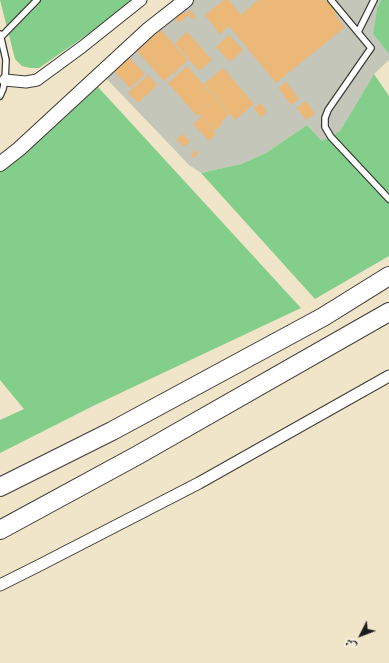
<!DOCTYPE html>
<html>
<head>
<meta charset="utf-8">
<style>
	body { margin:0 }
	#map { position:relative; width:389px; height:663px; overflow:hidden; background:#f0e5c8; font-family:"Old Standard TT",Amiri,serif }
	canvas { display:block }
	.north { position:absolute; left:341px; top:615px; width:40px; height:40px; -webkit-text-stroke:3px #fcf5e5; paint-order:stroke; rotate:228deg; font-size:11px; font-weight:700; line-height:16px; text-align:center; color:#1c1c1c }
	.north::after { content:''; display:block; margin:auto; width:14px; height:18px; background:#1c1c1c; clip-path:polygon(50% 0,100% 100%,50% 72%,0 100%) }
</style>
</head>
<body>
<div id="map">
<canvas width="389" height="663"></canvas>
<div class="north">ش</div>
</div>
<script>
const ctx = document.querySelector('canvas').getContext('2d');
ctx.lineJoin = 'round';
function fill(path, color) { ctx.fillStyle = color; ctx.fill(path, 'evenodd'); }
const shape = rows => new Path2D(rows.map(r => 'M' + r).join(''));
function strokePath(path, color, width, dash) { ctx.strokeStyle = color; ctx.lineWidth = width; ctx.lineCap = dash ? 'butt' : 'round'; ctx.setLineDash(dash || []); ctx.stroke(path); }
const industrial = shape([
	[192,0,381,0,377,8,373,34,389,54,389,60,374,74,340,131,322,141,307,125,266,153,241,164,201,173,189,165,104,76]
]);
const green = shape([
	[0,0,147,0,109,29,104,23,39,68,31,68,22,66,15,59],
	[381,0,389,0,389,54,373,34,377,8],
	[374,74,389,96,389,256,315,299,201,173,241,164,266,153,307,125,322,141,340,131],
	[98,87,301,308,95,405,0,453,0,420,24,409,0,380,0,170]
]);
const building = shape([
	[224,0,229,0,241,15,258,0,323,0,324,1,330,0,339,11,335,15,345,27,276,83,229,26,220,34,205,15],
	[183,10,186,14,190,10,196,17,193,20,188,15,179,23,174,17],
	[159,28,188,60,164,81,135,49],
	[187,32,212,60,199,71,175,43],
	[229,35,243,50,230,62,216,47],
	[128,56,145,74,130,88,113,70],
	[187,66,229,114,222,121,223,123,214,131,199,114,197,116,168,83],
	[223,68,254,104,235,120,204,84],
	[148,75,157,85,138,103,128,93],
	[286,82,299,99,291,105,278,88],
	[305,101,315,113,306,120,297,108],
	[261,103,267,112,260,117,254,108],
	[201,117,216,134,209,141,193,124],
	[182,134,190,141,185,147,176,140],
	[195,150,198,153,194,158,191,155]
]);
const service = shape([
	[331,0,371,48,328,110,325,118,325,127,331,137,389,199],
	[358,32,374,0],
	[0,34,6,60,5,80,3,89,0,96],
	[1,37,37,0]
]);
const minor = shape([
	[5,80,26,82,37,80,82,47,141,0],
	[0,585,38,566,199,483,389,376]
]);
const tertiary = shape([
	[0,164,19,149,149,29,186,0]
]);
const trunk = shape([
	[0,487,112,431,323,317,389,276],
	[0,530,138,455,389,312]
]);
fill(industrial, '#c3c6b9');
fill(green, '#84ce8b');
fill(building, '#ebb878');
strokePath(service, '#3c3a36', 8);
strokePath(minor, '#3c3a36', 13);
strokePath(tertiary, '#3c3a36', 16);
strokePath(trunk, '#3c3a36', 20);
strokePath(service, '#fff', 5.5);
strokePath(minor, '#fff', 11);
strokePath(tertiary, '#fff', 14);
strokePath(trunk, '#fff', 18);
</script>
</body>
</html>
